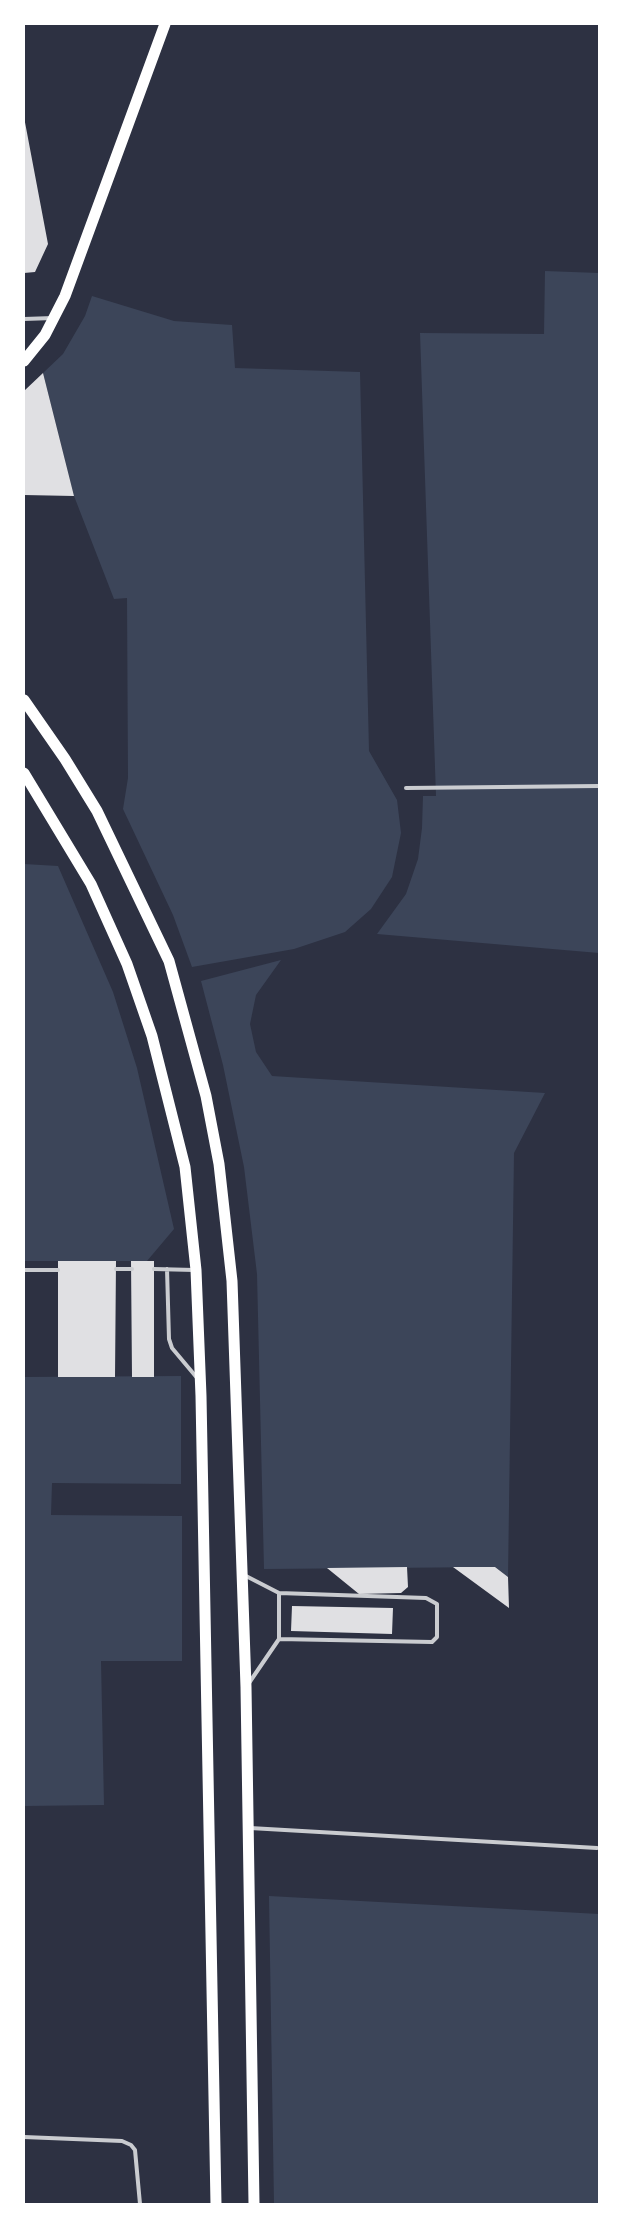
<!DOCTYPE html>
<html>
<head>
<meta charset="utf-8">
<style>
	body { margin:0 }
	#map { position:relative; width:623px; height:2228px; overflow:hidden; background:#2d3142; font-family:"PT Sans Narrow",sans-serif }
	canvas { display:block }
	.frame { position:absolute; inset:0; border:25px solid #fff; pointer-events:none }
</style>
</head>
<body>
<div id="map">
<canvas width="623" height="2228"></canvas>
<div class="frame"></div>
</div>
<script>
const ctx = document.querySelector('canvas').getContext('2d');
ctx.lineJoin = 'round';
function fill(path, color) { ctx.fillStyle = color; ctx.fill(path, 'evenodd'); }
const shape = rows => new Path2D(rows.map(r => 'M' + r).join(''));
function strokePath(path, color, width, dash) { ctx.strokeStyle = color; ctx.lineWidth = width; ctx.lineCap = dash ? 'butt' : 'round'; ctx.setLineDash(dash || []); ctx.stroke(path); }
const green = shape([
	[545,271,599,273,599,953,377,934,406,894,418,859,422,828,423,796,436,796,420,333,544,334],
	[92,296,174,321,232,325,235,368,360,372,369,751,397,800,401,833,392,877,371,909,345,932,294,949,192,967,173,915,123,809,128,778,127,598,114,599,74,496,43,373,63,354,85,316],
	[24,864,58,866,113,992,137,1068,174,1229,147,1261,24,1261],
	[281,960,256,995,250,1024,256,1052,272,1076,545,1093,514,1153,508,1577,495,1567,264,1569,257,1274,244,1167,223,1065,201,981],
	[181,1376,181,1484,52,1483,51,1515,182,1516,182,1661,101,1661,104,1805,24,1806,24,1377],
	[269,1896,599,1914,599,2204,274,2204]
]);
const building = shape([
	[24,117,48,244,35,272,24,273],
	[43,373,74,496,24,495,24,391],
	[58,1261,116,1261,115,1377,58,1377],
	[131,1261,154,1261,154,1377,132,1377],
	[407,1567,408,1587,401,1593,359,1594,327,1568],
	[453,1567,495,1567,508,1577,509,1608],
	[292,1606,393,1608,392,1634,291,1631]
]);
const service = shape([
	[24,319,53,318],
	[406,788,599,786],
	[116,1269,132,1269],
	[154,1269,194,1270],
	[167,1269,169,1339,172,1348,198,1379],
	[24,1270,58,1270],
	[244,1575,279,1593,426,1598,437,1604,437,1637,432,1642,279,1639],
	[249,1683,279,1639,279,1593],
	[250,1828,597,1848],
	[24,2137,122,2141,131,2145,135,2150,140,2204]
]);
const primary = shape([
	[24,361,45,335,65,296,165,24],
	[24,700,65,759,97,811,169,961,206,1096,219,1164,232,1281,246,1687,254,2204],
	[24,773,91,884,127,964,152,1036,185,1167,196,1270,201,1396,216,2204]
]);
fill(green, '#3c4559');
fill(building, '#e0e0e3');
strokePath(service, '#caccd0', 4);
strokePath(primary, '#fff', 11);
</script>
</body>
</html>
